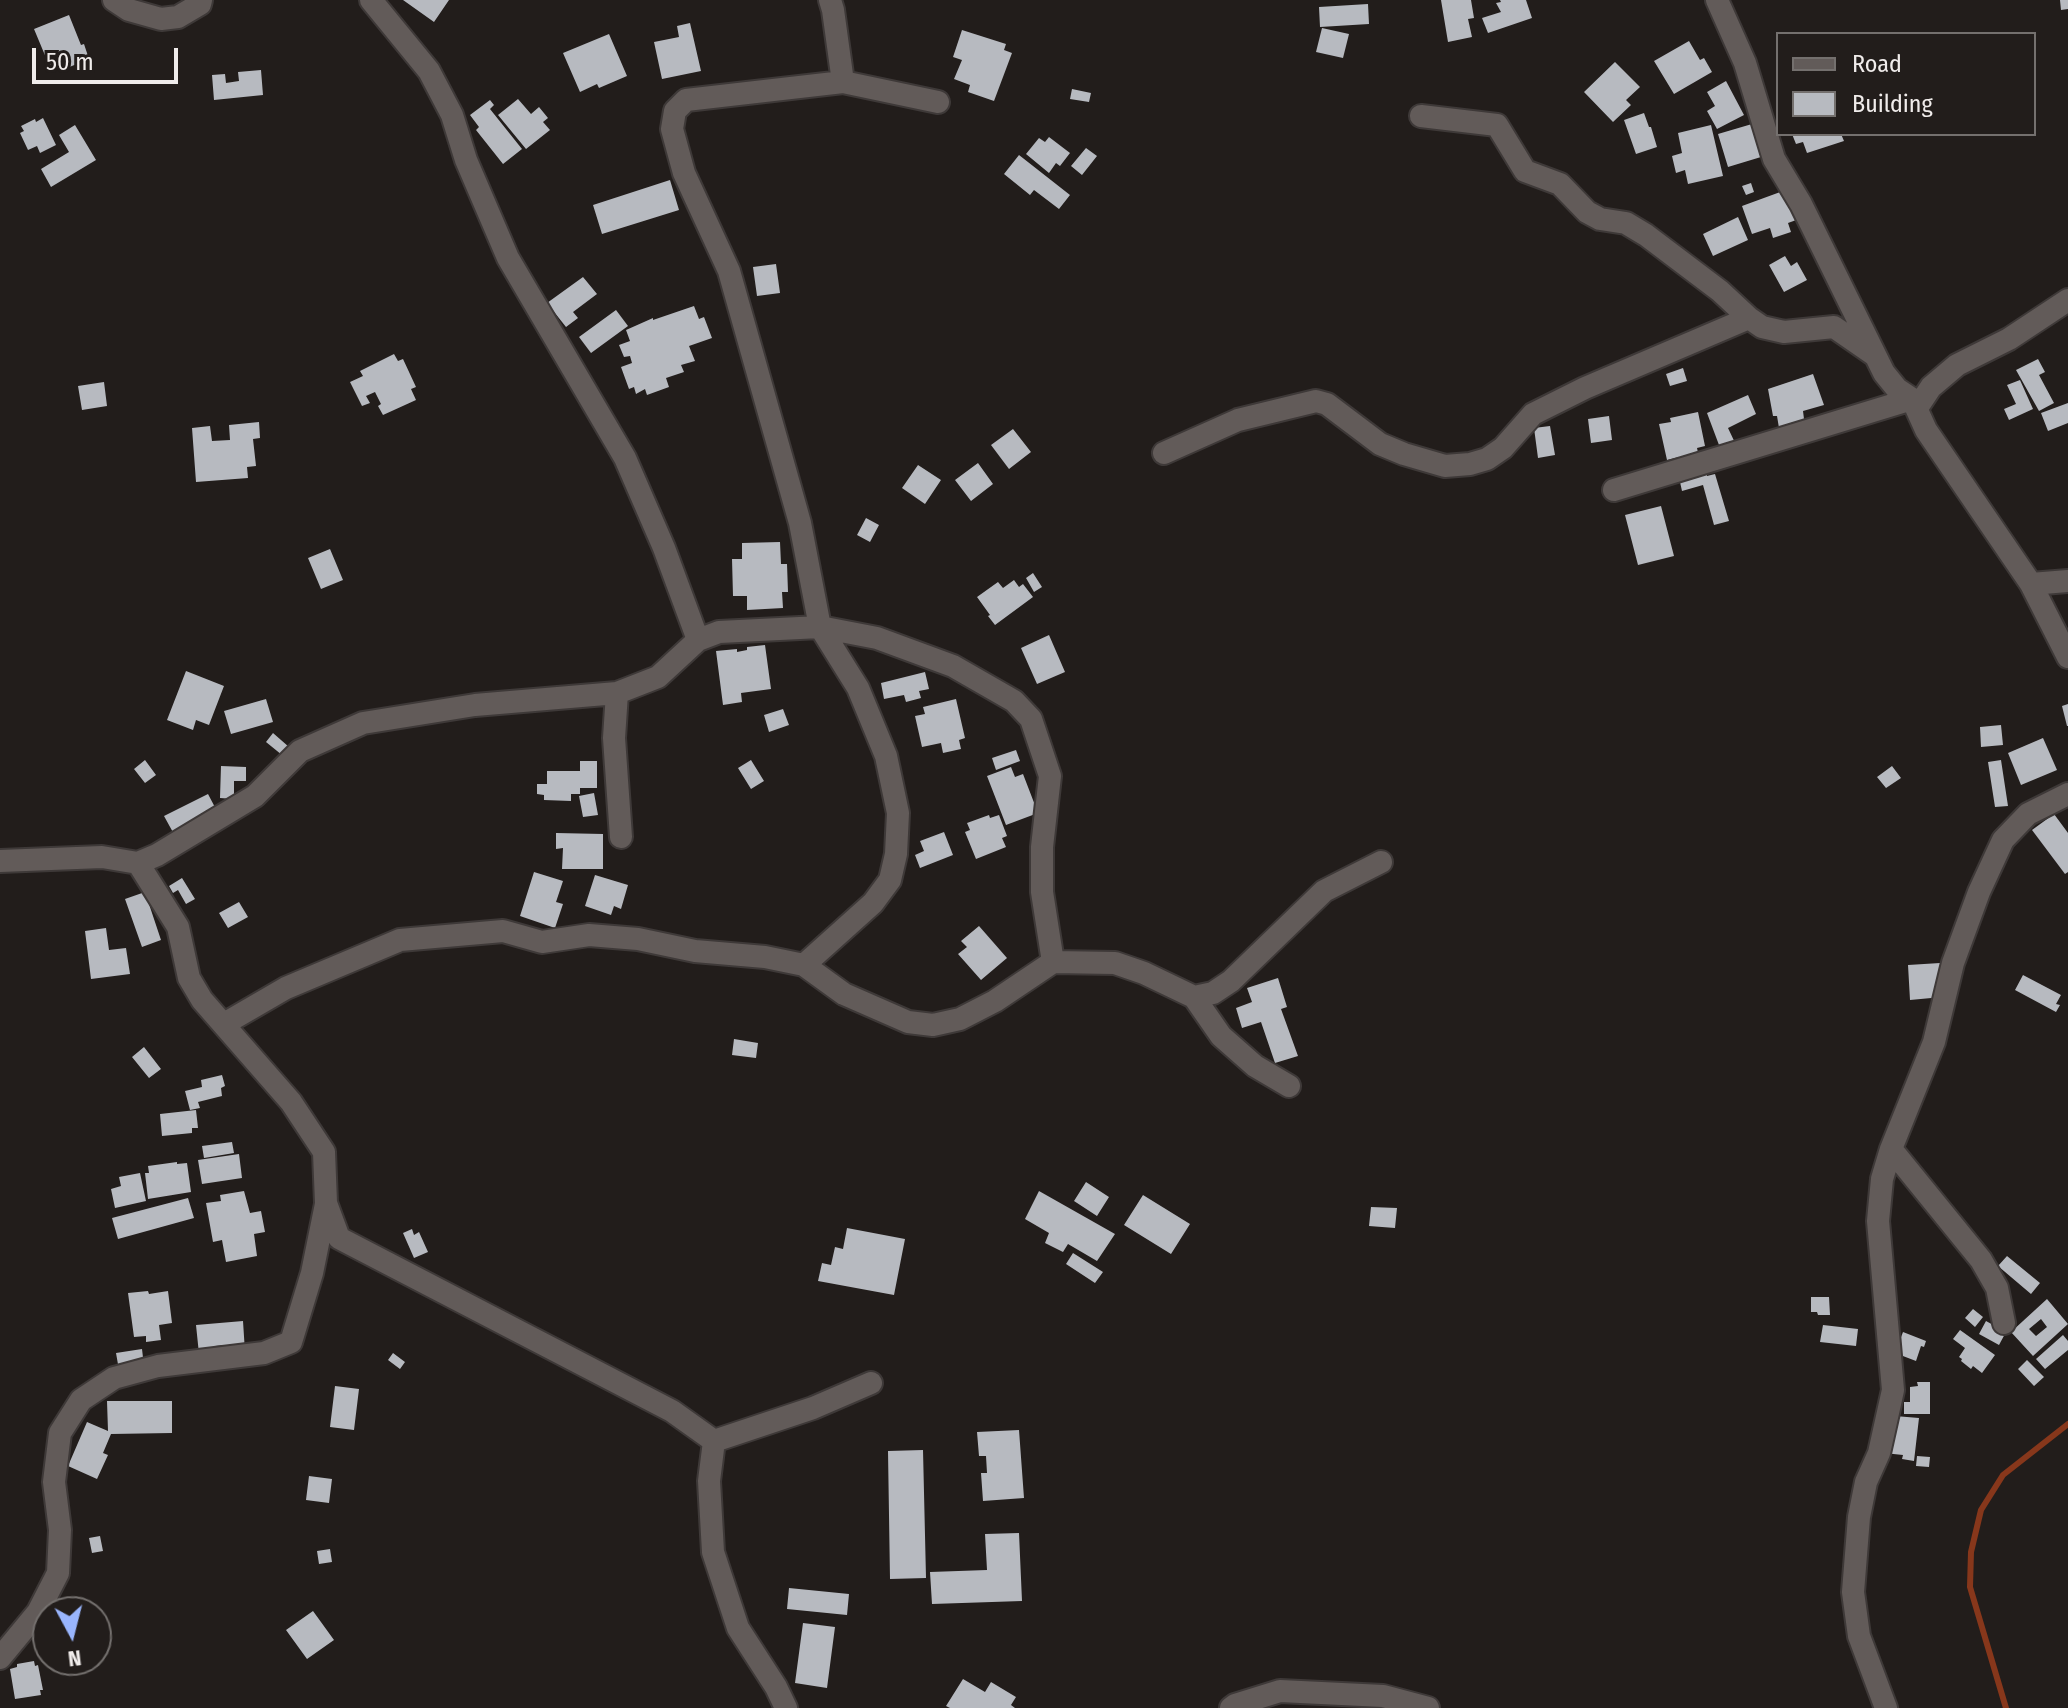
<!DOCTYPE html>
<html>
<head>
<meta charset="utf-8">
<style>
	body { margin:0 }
	#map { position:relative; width:2068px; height:1708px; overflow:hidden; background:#221d1b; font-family:"Fira Sans Condensed",sans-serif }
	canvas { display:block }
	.legend { position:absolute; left:1776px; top:32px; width:260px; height:104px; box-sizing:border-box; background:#221d1b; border:2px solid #74706e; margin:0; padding:10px 14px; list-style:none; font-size:24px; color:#f0eceb }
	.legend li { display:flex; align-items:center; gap:16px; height:40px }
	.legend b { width:40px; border:2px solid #74706e }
	.north { position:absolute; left:32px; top:1596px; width:80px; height:80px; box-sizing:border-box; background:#221d1b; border:2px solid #74706e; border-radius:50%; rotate:173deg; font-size:22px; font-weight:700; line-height:32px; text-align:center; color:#f0eceb }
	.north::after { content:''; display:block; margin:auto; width:28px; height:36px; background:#99b5fd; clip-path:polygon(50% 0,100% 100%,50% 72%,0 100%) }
	.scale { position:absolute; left:32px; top:48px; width:146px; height:36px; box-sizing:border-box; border:4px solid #f0eceb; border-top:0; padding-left:10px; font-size:24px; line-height:28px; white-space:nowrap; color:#f0eceb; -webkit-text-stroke:6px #221d1b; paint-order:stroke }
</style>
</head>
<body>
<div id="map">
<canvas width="2068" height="1708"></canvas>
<ul class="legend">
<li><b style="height:10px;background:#625b59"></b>Road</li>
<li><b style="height:22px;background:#b7bac0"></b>Building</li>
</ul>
<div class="north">N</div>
<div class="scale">50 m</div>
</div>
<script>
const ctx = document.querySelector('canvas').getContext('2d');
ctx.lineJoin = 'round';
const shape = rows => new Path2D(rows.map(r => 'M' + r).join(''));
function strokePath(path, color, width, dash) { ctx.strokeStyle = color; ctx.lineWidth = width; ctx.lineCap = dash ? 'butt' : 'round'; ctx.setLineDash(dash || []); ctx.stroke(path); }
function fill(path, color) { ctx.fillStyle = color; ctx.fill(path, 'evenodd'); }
const stream = shape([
	[2006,1708,1970,1587,1971,1552,1981,1510,2003,1475,2068,1424]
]);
const building = shape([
	[403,0,449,0,434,22],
	[1441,0,1471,0,1474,18,1468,19,1472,37,1448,42],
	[1500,0,1526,0,1532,18,1488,33,1482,18,1501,12,1496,3,1501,2],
	[2060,0,2068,0,2068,9,2061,10],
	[1368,4,1369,24,1320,27,1319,7],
	[69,15,81,45,84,44,89,59,67,68,63,59,49,65,34,29],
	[690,23,701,71,662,79,654,42,679,37,677,26],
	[1322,28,1349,34,1343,58,1316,52],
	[962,30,1006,44,1004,50,1012,53,994,101,968,92,970,85,954,79,962,60,953,57],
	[609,34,627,76,599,88,597,84,580,92,563,53],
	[1689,41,1700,60,1704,58,1712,72,1674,94,1654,61],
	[1615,62,1640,87,1626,100,1631,105,1613,122,1584,92],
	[261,70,263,95,214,100,212,75,225,74,226,83,239,81,238,72],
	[1726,81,1744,115,1717,129,1707,111,1715,106,1707,92],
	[1072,89,1091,93,1089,102,1070,99],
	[518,99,531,114,539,107,548,118,543,122,550,130,526,149,498,115],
	[490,100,494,105,490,109,522,149,503,164,476,130,479,127,470,115],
	[1644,113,1649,127,1651,127,1657,147,1636,154,1624,120],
	[43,118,56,145,40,153,37,146,28,150,20,133,24,131,21,126,35,119,36,122],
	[1752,124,1761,157,1728,167,1718,134],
	[75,125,96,160,51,187,41,169,69,152,59,135],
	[1711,125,1723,176,1688,184,1685,170,1676,173,1672,156,1682,153,1678,133],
	[1792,134,1841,134,1844,141,1807,153,1803,142,1796,144],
	[1049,137,1070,153,1060,166,1056,163,1049,173,1026,154,1039,138,1045,142],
	[1086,148,1097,156,1082,175,1071,166],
	[1019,155,1070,195,1059,209,1034,190,1030,195,1004,174],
	[670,180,679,210,602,234,593,205],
	[1751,183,1754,192,1746,195,1742,186],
	[1783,191,1799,219,1788,223,1791,232,1773,238,1770,228,1752,234,1742,206],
	[1738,217,1748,240,1713,256,1703,234],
	[1785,256,1791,266,1797,262,1807,280,1784,292,1769,265],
	[776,264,780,293,757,296,753,267],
	[583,277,597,294,573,312,578,318,566,327,547,303],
	[694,306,699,319,704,317,712,338,689,346,695,361,681,365,684,372,666,378,669,387,647,395,645,389,636,394,634,387,629,389,621,367,632,363,630,356,624,357,619,345,630,341,626,330,653,318,653,320],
	[616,310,628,326,591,353,579,337],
	[394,354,398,361,403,359,416,387,411,389,416,400,383,415,378,406,381,404,375,392,366,396,370,403,362,406,350,382,363,376,360,371],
	[2038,359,2045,372,2039,375,2054,403,2039,411,2016,370],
	[1683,368,1687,381,1670,386,1666,374],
	[1813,374,1824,405,1803,411,1805,427,1780,434,1777,416,1773,416,1768,389],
	[2020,380,2033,409,2009,420,2004,409,2016,404,2007,385],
	[104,382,107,406,82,410,78,386],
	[1748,395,1756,414,1728,428,1737,447,1722,453,1707,413],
	[2068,403,2068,423,2048,431,2041,413],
	[1698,412,1705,446,1697,448,1699,457,1680,461,1679,457,1667,460,1659,424,1671,422,1670,418],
	[1609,416,1612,440,1591,443,1588,419],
	[259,422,260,438,253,439,256,466,247,467,248,478,196,482,192,428,210,426,212,441,230,440,229,425],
	[1550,426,1555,455,1538,458,1534,428],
	[1013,429,1031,452,1009,469,991,445],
	[978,463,993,484,971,501,955,480],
	[918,465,941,480,925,504,902,488],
	[1707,474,1707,476,1715,474,1729,521,1714,525,1703,485,1682,491,1680,482],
	[1661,506,1674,556,1638,565,1625,515],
	[866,518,879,525,870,542,857,535],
	[780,542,781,564,787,564,788,592,782,592,783,608,747,610,747,596,733,596,732,559,742,559,742,543],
	[330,549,343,580,321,589,308,558],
	[1033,573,1042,587,1034,592,1026,578],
	[1014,580,1019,587,1023,584,1033,597,995,625,988,616,990,615,977,597,998,582,1003,588],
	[1049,635,1065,672,1037,684,1021,648],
	[765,645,771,689,741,693,742,702,723,705,716,651,737,649,737,652,747,650,747,647],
	[186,671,224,686,209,725,196,720,193,730,167,720],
	[925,672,929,689,919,691,921,698,906,702,904,695,884,699,881,683],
	[266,699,273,722,231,734,224,711],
	[956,699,965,738,959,740,961,749,943,753,941,743,922,747,915,716,925,714,923,707],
	[2068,704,2068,726,2067,726,2062,706],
	[783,709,789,725,769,732,764,715],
	[2001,725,2003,745,1981,747,1980,727],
	[273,733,289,747,282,755,266,742],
	[2043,738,2057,770,2021,785,2008,753],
	[1016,750,1020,761,996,770,992,758],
	[145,760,156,775,145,783,134,769],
	[751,760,764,781,751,789,738,768],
	[2001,760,2008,806,1995,807,1988,762],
	[580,761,597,761,597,788,580,788,580,794,571,794,571,801,544,800,544,795,537,794,537,784,547,784,547,771,580,771],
	[221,766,246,767,246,781,234,781,234,799,220,798],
	[1892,766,1901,778,1886,788,1877,777],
	[1011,767,1015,777,1023,774,1038,813,1006,825,987,776],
	[594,793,598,815,583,817,579,796],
	[208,794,218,813,175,836,164,816],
	[2054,814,2068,833,2068,872,2065,874,2032,830],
	[989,815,990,818,999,815,1007,836,1002,838,1006,847,976,859,965,832,970,830,967,823],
	[944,832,953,855,920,868,915,855,924,851,920,841],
	[556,833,603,834,603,869,562,869,563,848,556,849],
	[534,872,563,881,556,902,563,904,555,928,520,916],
	[595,875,628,885,621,909,614,906,611,915,585,906],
	[182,878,195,899,186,904,178,890,173,893,169,886],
	[145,892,161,940,142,947,125,899],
	[239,902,248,917,228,928,219,913],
	[979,926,1007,958,981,980,958,954,967,947,961,941],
	[106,928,109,950,126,948,130,974,91,979,85,931],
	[1940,963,1942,997,1910,1000,1908,965],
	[2023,975,2061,995,2056,1004,2060,1005,2056,1012,2015,990],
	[1278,978,1287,1007,1281,1009,1298,1056,1275,1063,1261,1022,1242,1028,1236,1008,1252,1002,1247,988],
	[734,1039,758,1043,756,1058,732,1055],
	[144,1047,161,1069,149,1078,132,1057],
	[222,1075,225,1086,221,1088,222,1096,198,1102,200,1108,190,1110,185,1091,202,1087,201,1080],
	[196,1110,198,1128,192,1128,192,1133,162,1136,160,1114],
	[232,1142,234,1153,204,1158,202,1146],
	[239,1154,242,1178,202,1184,198,1160],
	[177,1162,177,1164,187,1163,191,1192,148,1199,145,1173,149,1173,148,1166],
	[140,1173,146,1201,115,1208,111,1189,121,1186,119,1177],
	[1086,1182,1109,1197,1097,1216,1074,1201],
	[244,1191,250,1213,261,1211,265,1232,254,1234,257,1256,226,1262,222,1240,213,1242,206,1203,221,1201,220,1195],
	[1039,1191,1115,1234,1097,1261,1068,1244,1063,1252,1045,1243,1049,1233,1025,1219],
	[1143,1195,1190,1224,1171,1254,1124,1225],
	[188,1198,194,1218,118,1239,112,1218],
	[1371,1207,1397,1208,1395,1228,1369,1226],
	[847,1228,905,1239,894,1295,818,1281,822,1263,831,1265,835,1247,843,1249],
	[412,1229,414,1235,419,1232,428,1252,414,1258,403,1233],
	[1073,1253,1103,1272,1095,1283,1066,1264],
	[2007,1256,2040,1283,2031,1294,1998,1266],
	[148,1291,149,1294,168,1291,172,1323,159,1325,161,1340,146,1342,146,1336,134,1337,128,1293],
	[1811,1297,1829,1297,1830,1315,1818,1315,1817,1312,1811,1312],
	[2047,1299,2068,1324,2033,1356,2011,1332],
	[2041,1319,2047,1327,2036,1336,2029,1329],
	[1973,1309,1983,1317,1975,1327,1965,1318],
	[243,1321,245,1352,226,1354,226,1345,215,1346,215,1352,199,1354,196,1325],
	[1986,1321,2006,1332,1999,1345,1979,1334],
	[1823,1325,1858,1329,1856,1346,1820,1342],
	[1960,1330,1995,1355,1982,1373,1973,1366,1971,1369,1961,1361,1962,1359,1959,1357,1965,1348,1953,1339],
	[1903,1332,1926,1341,1924,1347,1921,1346,1916,1361,1895,1353],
	[2063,1335,2068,1341,2068,1350,2045,1369,2036,1359],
	[142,1349,144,1366,119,1370,116,1353],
	[393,1353,405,1362,400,1369,388,1360],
	[2027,1360,2044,1377,2034,1386,2018,1369],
	[1917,1382,1930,1382,1930,1414,1904,1414,1904,1402,1910,1402,1910,1387,1918,1386],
	[335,1386,359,1389,354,1430,330,1427],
	[107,1401,172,1401,172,1433,111,1434,103,1453,108,1455,97,1479,68,1466,87,1422,108,1431],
	[1895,1416,1919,1418,1914,1461,1902,1459,1903,1455,1884,1453],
	[1019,1430,1024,1498,983,1501,981,1473,987,1473,986,1456,979,1456,977,1432],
	[923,1450,926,1578,890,1579,888,1451],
	[1917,1456,1930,1457,1929,1467,1916,1466],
	[309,1476,332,1479,329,1503,306,1500],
	[1019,1533,1022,1601,932,1604,930,1572,987,1570,985,1534],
	[100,1536,103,1551,92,1553,89,1538],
	[330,1549,332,1562,319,1564,317,1551],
	[789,1588,849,1594,847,1615,787,1609],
	[313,1611,334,1640,307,1659,286,1630],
	[803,1623,835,1627,827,1688,795,1683],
	[34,1661,35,1666,38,1665,43,1690,40,1690,41,1695,15,1699,10,1669,17,1667,17,1664],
	[963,1679,985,1692,991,1682,1016,1697,1011,1705,1015,1708,950,1708,946,1706]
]);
const minor = shape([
	[114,0,129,10,161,19,178,17,200,4,201,0],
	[371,0,429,71,452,115,466,160,508,258,625,458,664,548,698,640],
	[830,0,833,10,843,82],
	[1717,0,1745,63,1774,159,1801,204,1884,373,1897,389,1912,399,1926,430,2031,584,2068,657],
	[1421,116,1497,125,1525,171,1560,184,1587,212,1600,219,1626,223,1646,235,1720,291,1749,318,1762,327,1784,332,1834,327,1873,354],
	[1917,408,1931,387,1957,365,2009,339,2068,300],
	[1164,453,1238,420,1316,401,1327,404,1380,444,1404,454,1445,466,1470,464,1487,459,1503,448,1533,414,1585,388,1749,318],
	[1614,490,1912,399],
	[2031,584,2068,581],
	[617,693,614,738,621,837],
	[0,861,102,857,138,863,178,927,189,978,202,1000,291,1102,324,1152,326,1203,339,1238,672,1411,714,1441],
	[138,863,157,855,255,796,300,751,363,723,475,705,617,693,658,677,698,640,719,632,820,627,877,638,953,666,1014,701,1031,719,1050,776,1042,847,1042,892,1053,962],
	[804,965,873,903,890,880,896,854,898,813,886,756,858,688,820,627,800,523,729,271,684,173,672,129,675,111,686,100,843,82,938,102],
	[1194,997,1221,1036,1255,1066,1289,1086],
	[224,1024,286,988,400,940,503,931,542,942,589,935,638,939,695,951,765,957,804,965,844,994,908,1022,933,1025,960,1019,995,1001,1053,962,1115,963,1144,973,1194,997,1213,993,1231,981,1324,891,1381,862],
	[1891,1149,1981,1260,1997,1288,2004,1323],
	[714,1441,709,1481,713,1552,738,1628,776,1687,786,1708],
	[714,1441,813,1408,871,1383],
	[0,1658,38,1612,58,1573,60,1530,54,1482,60,1433,81,1400,114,1378,158,1366,264,1353,291,1342,312,1273,326,1204],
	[1231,1708,1235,1705,1280,1691,1383,1696,1428,1708],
	[1886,1708,1859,1636,1853,1592,1859,1517,1866,1482,1879,1453,1893,1390,1878,1221,1882,1179,1891,1149,1934,1042,1953,963,1979,892,2003,840,2028,814,2068,794]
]);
strokePath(stream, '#87371b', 6);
fill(building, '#b7bac0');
strokePath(minor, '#3e3938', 26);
strokePath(minor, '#625b59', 22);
</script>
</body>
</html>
